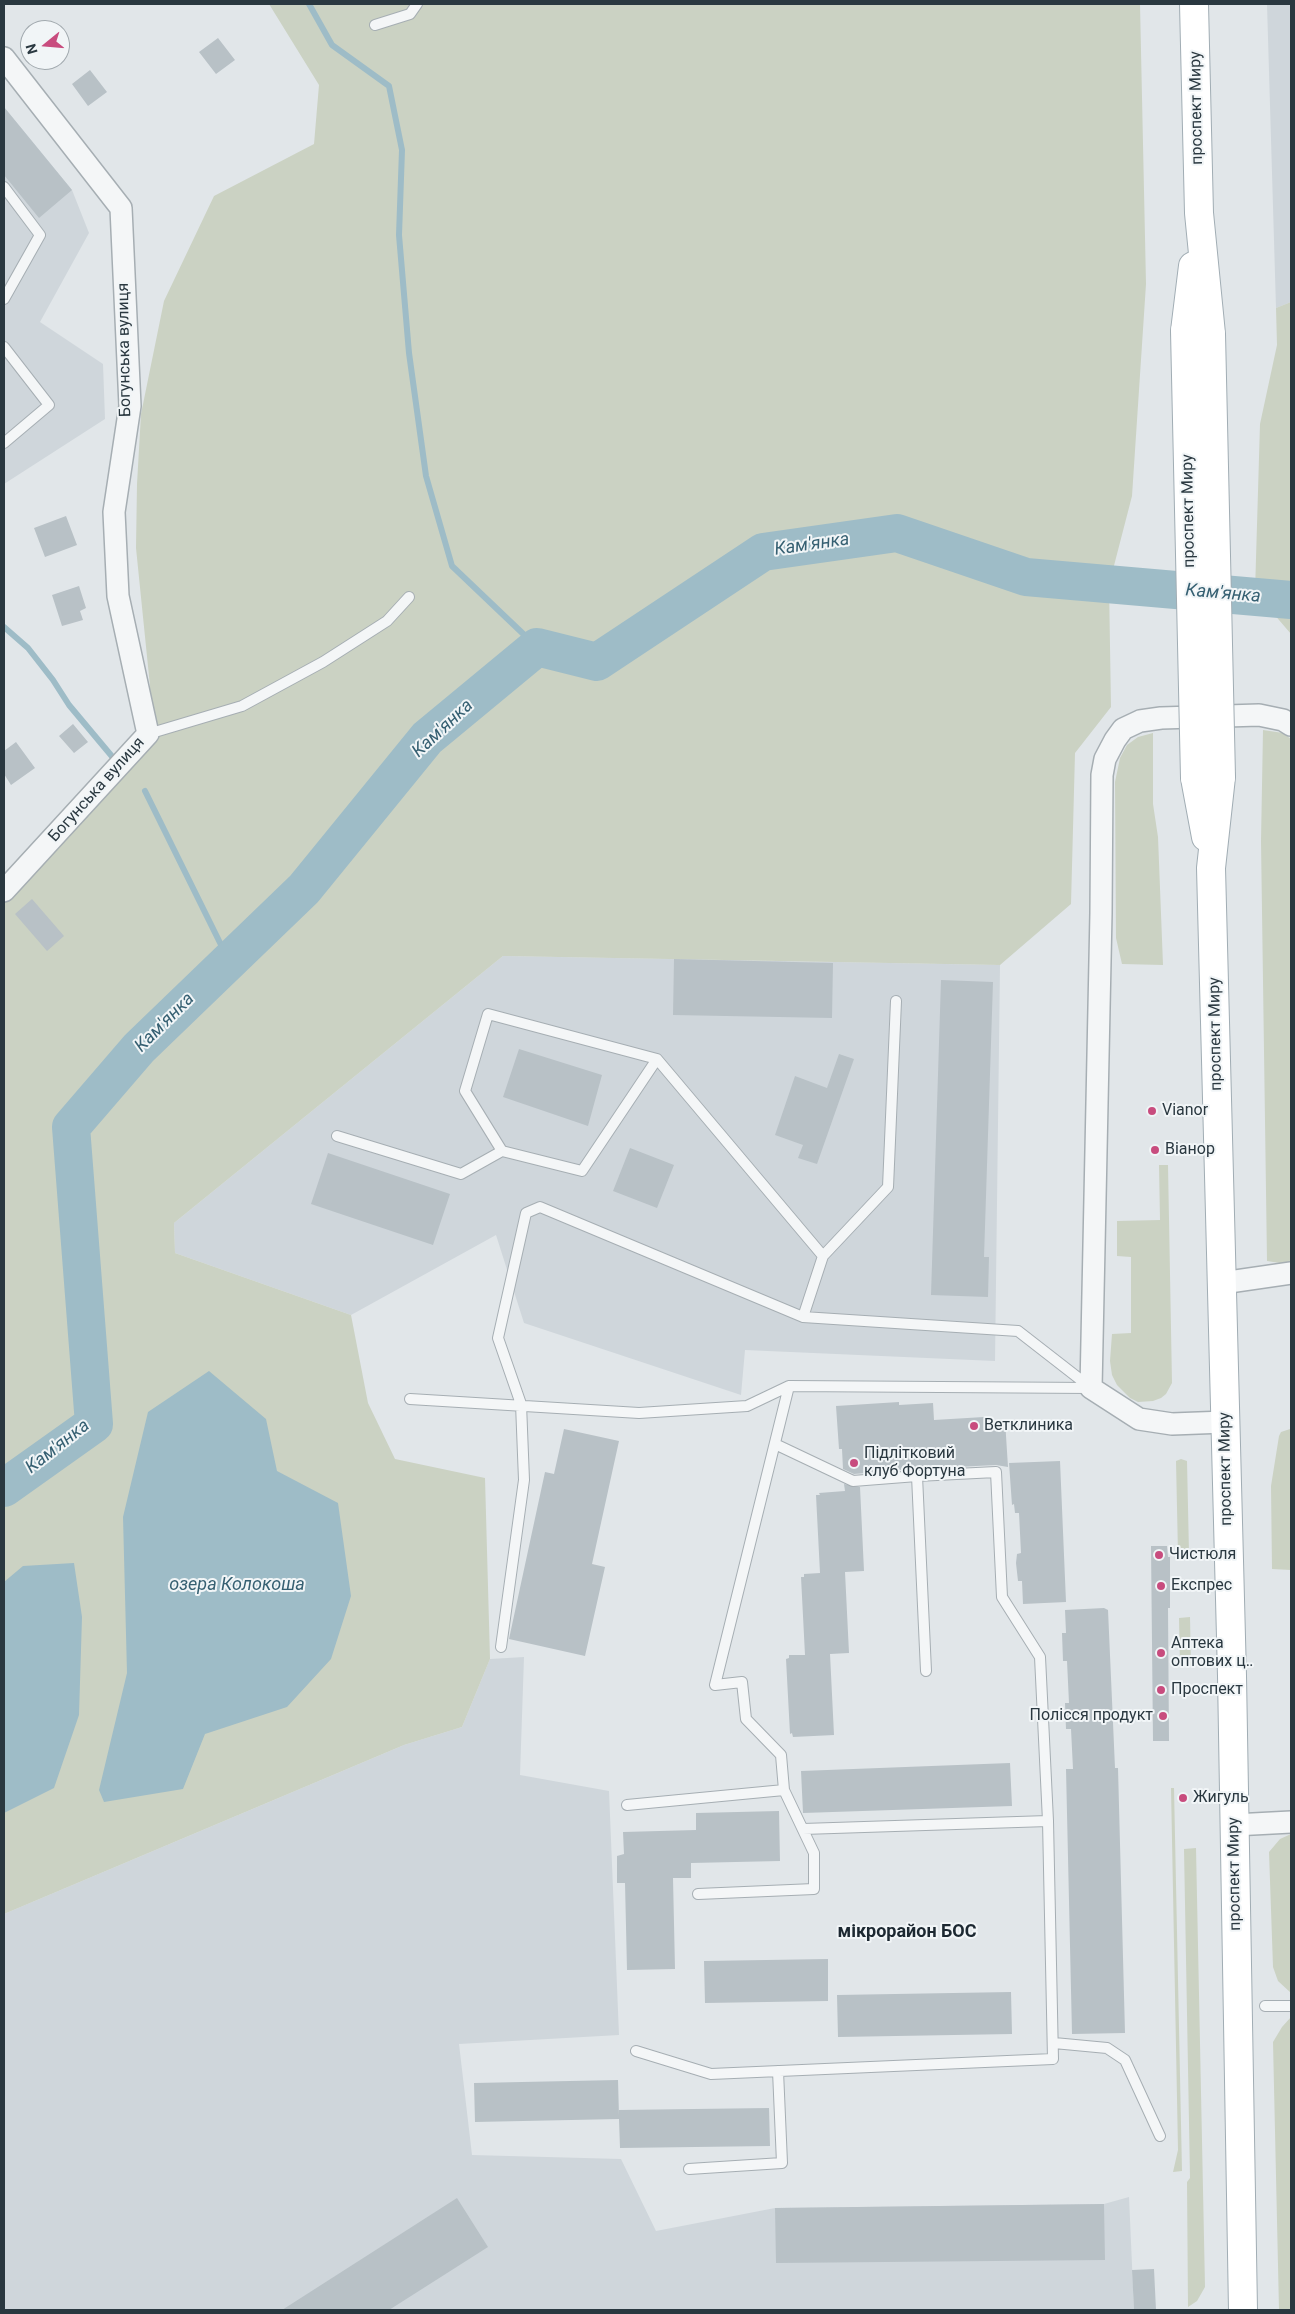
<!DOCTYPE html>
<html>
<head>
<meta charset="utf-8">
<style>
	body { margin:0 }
	#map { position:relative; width:1295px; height:2314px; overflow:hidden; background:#e1e6e9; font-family:Roboto,sans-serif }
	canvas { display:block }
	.frame { position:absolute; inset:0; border:5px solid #2a3840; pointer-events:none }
	.north { position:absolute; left:20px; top:20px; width:50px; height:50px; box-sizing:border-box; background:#f1f5f7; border:1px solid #a1a9ae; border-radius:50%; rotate:253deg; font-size:14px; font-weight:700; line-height:20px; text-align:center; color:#2a3840 }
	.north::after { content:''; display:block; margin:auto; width:18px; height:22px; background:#c84c7e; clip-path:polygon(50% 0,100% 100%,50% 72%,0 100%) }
</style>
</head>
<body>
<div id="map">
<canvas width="1295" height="2314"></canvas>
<div class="frame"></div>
<div class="north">N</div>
</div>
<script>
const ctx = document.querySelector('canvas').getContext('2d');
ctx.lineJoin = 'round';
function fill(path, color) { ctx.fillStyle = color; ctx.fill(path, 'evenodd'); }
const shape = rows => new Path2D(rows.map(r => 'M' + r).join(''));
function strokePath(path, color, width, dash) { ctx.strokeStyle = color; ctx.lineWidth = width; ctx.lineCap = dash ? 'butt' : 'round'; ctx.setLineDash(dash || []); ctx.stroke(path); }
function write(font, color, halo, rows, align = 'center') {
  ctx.font = font + ' Roboto,sans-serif'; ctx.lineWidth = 4; ctx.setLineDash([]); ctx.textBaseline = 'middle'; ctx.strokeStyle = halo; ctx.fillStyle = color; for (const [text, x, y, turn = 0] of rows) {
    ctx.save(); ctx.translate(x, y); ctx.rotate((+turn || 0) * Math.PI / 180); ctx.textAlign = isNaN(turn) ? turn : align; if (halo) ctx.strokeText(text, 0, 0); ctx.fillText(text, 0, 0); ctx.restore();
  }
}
const built = shape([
	[1267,4,1291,4,1291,302,1276,308],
	[4,107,72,190,89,233,40,322,103,364,105,419,4,484],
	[503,956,1000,965,995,1361,745,1350,741,1395,524,1323,496,1235,351,1315,175,1253,174,1223],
	[524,1657,520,1775,609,1791,619,2035,459,2044,472,2155,621,2159,656,2231,775,2208,1104,2204,1129,2197,1134,2310,4,2310,4,1914,404,1745,462,1727,490,1659]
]);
const green = shape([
	[269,4,1140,4,1146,284,1132,496,1109,585,1111,707,1075,753,1071,904,1000,965,503,956,174,1223,175,1253,351,1315,368,1403,395,1459,485,1478,490,1659,462,1727,404,1745,4,1914,4,891,148,734,150,686,136,548,137,484,141,414,164,301,214,196,314,144,319,85],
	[1291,302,1291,634,1255,592,1260,424,1277,345,1276,308],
	[1263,730,1283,733,1291,739,1291,1260,1286,1264,1267,1261,1261,841],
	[1153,733,1153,804,1158,837,1163,965,1122,964,1116,938,1115,782,1120,758,1127,745,1138,737],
	[1159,1165,1168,1165,1172,1383,1166,1394,1161,1398,1153,1401,1138,1402,1130,1398,1117,1385,1112,1375,1110,1361,1112,1334,1131,1333,1131,1257,1117,1256,1117,1221,1160,1220],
	[1290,1429,1291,1570,1272,1569,1271,1486,1279,1436,1281,1432],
	[1181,1459,1187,1461,1189,1553,1178,1554,1176,1461],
	[1190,1617,1191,1666,1180,1666,1179,1618],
	[1171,1788,1174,1788,1182,2171,1173,2172,1178,2150],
	[1291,1834,1291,1993,1278,1981,1273,1967,1269,1852,1280,1839],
	[1196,1848,1205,2287,1197,2301,1188,2307,1187,2182,1190,2178,1184,1849],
	[1291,2017,1291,2310,1279,2310,1273,2042,1282,2027]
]);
const water = shape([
	[209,1371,266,1419,277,1471,338,1503,351,1596,331,1659,287,1707,205,1734,183,1789,104,1802,99,1790,127,1673,123,1517,148,1412],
	[74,1563,82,1617,79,1715,54,1788,4,1813,4,1582,23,1566]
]);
const stream = shape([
	[309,4,332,45,389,86,402,150,399,235,409,353,426,476,452,566,537,647],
	[4,627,28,648,53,680,69,705,115,760],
	[145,791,229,961]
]);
const river = shape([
	[4,1488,94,1424,71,1127,139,1048,304,889,427,738,537,647,597,662,763,552,897,533,1026,577,1291,600]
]);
const building = shape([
	[218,38,235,60,216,74,199,52],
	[90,70,107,92,88,106,72,84],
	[4,107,72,190,39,218,4,175],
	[66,516,77,545,45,557,34,528],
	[79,586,86,608,80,611,83,620,62,626,52,595],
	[73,724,88,742,74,753,59,736],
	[16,742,35,768,11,785,4,774,4,751],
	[32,899,64,936,47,951,15,914],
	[674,959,833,963,832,1018,673,1015],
	[941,980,993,982,984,1257,989,1257,988,1297,931,1295],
	[519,1049,602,1075,588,1126,503,1097],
	[839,1054,854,1059,817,1164,798,1158,803,1145,775,1135,795,1076,827,1088],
	[630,1148,674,1165,657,1208,613,1191],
	[328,1153,450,1194,433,1245,311,1204],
	[899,1402,899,1405,933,1403,934,1420,984,1417,984,1421,1005,1420,1008,1467,996,1465,956,1467,956,1465,854,1474,843,1469,842,1449,839,1449,836,1406],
	[564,1429,619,1441,592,1564,605,1567,585,1656,509,1639,545,1472,554,1474],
	[1060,1461,1066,1602,1023,1604,1022,1581,1018,1581,1016,1563,1017,1554,1021,1553,1019,1513,1015,1513,1014,1504,1012,1505,1009,1463],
	[844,1484,860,1487,864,1571,845,1572,849,1653,830,1654,834,1735,793,1737,792,1733,790,1734,786,1659,789,1658,789,1655,805,1655,801,1577,804,1577,804,1574,820,1573,816,1495,820,1495,819,1493,845,1491],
	[1151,1546,1167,1546,1168,1557,1170,1557,1170,1608,1168,1608,1169,1741,1153,1741],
	[1104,1608,1108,1610,1115,1768,1118,1768,1125,2033,1072,2034,1066,1769,1073,1769,1071,1729,1066,1729,1065,1703,1069,1703,1067,1661,1063,1661,1062,1633,1066,1633,1065,1610],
	[1010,1763,1012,1806,803,1813,801,1771],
	[779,1811,780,1861,691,1863,691,1878,673,1878,675,1969,627,1970,625,1883,617,1883,617,1856,624,1854,623,1832,696,1830,696,1813],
	[828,1959,828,2001,705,2003,704,1961],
	[1011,1992,1012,2034,838,2037,837,1995],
	[618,2080,619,2116,619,2110,769,2108,770,2146,620,2148,619,2119,475,2122,474,2083],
	[457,2198,488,2247,389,2310,282,2310],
	[1104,2204,1105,2260,776,2263,775,2208],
	[1154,2269,1156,2310,1134,2310,1132,2270]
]);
const service = shape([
	[375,25,410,14,417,4],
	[4,187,40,235,4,299],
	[4,347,49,405,4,443],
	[148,734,242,706,323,662,387,621,409,597],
	[657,1059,582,1171,502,1151,465,1091,488,1014,657,1059,823,1256],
	[337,1136,461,1174,502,1151],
	[803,1317,823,1256,888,1187,896,1001],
	[410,1399,639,1413,747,1406,789,1386,1091,1388],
	[775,1444,853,1481,917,1476],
	[501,1647,524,1480,521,1404,498,1338,526,1213,540,1207,803,1317,1018,1331,1090,1387],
	[627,1805,784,1790,781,1755,746,1719,742,1682,715,1685,789,1386],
	[803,1829,1048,1821,1040,1657,1002,1597,996,1472,917,1476,926,1671],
	[698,1894,814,1889,814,1853,784,1790],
	[1265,2006,1291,2006],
	[1054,2043,1107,2048,1125,2060,1160,2136],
	[636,2051,711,2074,1053,2059,1048,1821],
	[689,2169,782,2163,778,2071]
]);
const minor = shape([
	[4,58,121,208,130,406,114,512,118,596,148,734,4,891],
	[1222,1283,1291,1273],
	[1225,1422,1172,1424,1139,1419,1091,1388,1101,913,1102,775,1105,759,1115,740,1123,729,1140,721,1161,718,1259,715,1283,720,1291,725],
	[1234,1825,1291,1822]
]);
const primary = shape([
	[1194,4,1199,213,1211,334],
	[1185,331,1193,266],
	[1221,777,1211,868,1232,1676,1243,2310],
	[1195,778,1206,837]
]);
const primaryBridge = shape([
	[1185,331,1195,778],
	[1211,334,1221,777]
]);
const markers = [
	[1152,1111,5,"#c84c7e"],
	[1155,1150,5,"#c84c7e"],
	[974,1426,5,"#c84c7e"],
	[854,1463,5,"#c84c7e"],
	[1159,1555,5,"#c84c7e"],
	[1161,1586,5,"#c84c7e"],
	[1161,1653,5,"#c84c7e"],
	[1161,1690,5,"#c84c7e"],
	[1163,1716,5,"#c84c7e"],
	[1183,1798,5,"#c84c7e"]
];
const streetNames = [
	["проспект Миру",1197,108,-91],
	["Богунська вулиця",125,350,-91],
	["проспект Миру",1189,511,-91],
	["Богунська вулиця",97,790,-48],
	["проспект Миру",1216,1034,-91],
	["проспект Миру",1226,1469,-91],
	["проспект Миру",1235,1874,-91]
];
const poiNames = [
	["Vianor",1162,1111],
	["Віанор",1165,1150],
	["Ветклиника",984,1426],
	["Підлітковий",864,1454],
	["клуб Фортуна",864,1472],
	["Чистюля",1169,1555],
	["Експрес",1171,1586],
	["Аптека",1171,1644],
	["оптових ц‥",1171,1662],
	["Проспект",1171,1690],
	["Полісся продукт",1153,1716,"right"],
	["Жигуль",1193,1798]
];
const waterNames = [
	["Кам'янка",812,545,-8],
	["Кам'янка",1223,594,5],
	["Кам'янка",443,729,-43],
	["Кам'янка",165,1023,-45],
	["Кам'янка",58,1447,-38],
	["озера Колокоша",237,1585]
];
const neighbourhoodNames = [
	["мікрорайон БОС",907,1932]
];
fill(built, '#cfd6db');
fill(green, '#cbd2c3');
fill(water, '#9ebcc7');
strokePath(stream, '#9ebcc7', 6);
strokePath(river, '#9ebcc7', 38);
fill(building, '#b8c1c6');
strokePath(service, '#a6aeb3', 12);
strokePath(minor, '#a6aeb3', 24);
strokePath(primary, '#a1adb4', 30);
strokePath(service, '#f4f6f7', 10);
strokePath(minor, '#f4f6f7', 21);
strokePath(primary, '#fff', 28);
strokePath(primaryBridge, '#a1adb4', 30, []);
strokePath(primaryBridge, '#fff', 28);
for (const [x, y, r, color] of markers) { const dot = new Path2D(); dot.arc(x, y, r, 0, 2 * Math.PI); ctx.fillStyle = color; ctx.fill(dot); strokePath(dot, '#f1f5f7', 2); }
write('16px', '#2a3840', '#f1f5f7', streetNames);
write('16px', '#2a3840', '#f1f5f7', poiNames, 'left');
write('italic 18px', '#366072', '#f1f5f7', waterNames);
write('bold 18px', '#1c2831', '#f1f5f7', neighbourhoodNames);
</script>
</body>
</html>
